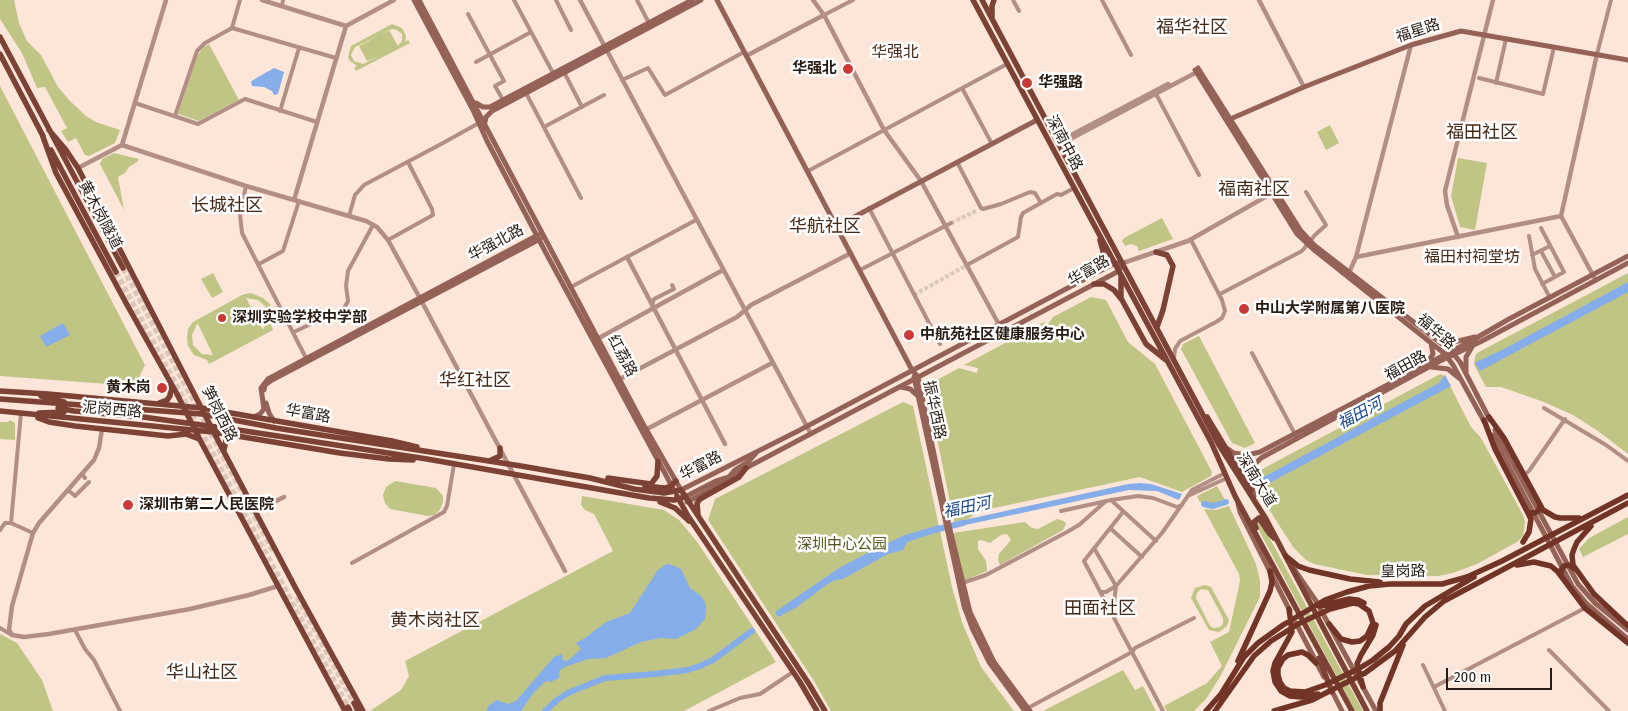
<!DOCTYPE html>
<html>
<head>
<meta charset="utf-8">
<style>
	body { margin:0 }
	#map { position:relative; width:1628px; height:711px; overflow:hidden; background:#fbe6d9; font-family:"Fira Sans Condensed",sans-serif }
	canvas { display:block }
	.scale { position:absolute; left:1446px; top:668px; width:106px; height:22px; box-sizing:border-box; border:2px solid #261a12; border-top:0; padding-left:6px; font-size:15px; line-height:18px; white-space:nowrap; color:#261a12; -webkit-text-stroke:4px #fff; paint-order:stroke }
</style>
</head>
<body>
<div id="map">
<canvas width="1628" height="711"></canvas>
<div class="scale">200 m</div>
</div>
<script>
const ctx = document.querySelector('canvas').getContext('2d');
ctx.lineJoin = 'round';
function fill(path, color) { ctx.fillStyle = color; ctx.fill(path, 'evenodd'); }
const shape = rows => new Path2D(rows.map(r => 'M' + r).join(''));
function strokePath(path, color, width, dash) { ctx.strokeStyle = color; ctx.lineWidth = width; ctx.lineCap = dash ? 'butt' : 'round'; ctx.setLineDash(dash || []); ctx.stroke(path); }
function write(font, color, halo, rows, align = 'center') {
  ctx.font = font + ' "Fira Sans Condensed","Noto Sans SC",sans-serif'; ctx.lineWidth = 5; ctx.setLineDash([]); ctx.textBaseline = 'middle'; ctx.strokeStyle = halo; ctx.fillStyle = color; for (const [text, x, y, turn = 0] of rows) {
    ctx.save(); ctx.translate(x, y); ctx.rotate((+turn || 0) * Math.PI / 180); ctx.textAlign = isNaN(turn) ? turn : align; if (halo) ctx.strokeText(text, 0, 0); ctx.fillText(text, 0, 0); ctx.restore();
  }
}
const green = shape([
	[0,0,14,0,19,23,27,41,41,55,58,87,69,100,86,116,96,122,120,130,115,143,89,156,85,155,76,138,68,142,61,131,67,128,45,87,37,88,22,53,0,19],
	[392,24,402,28,406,36,405,42,408,40,410,43,356,71,354,68,357,66,350,61,348,57,351,46],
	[392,29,397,30,402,34,402,41,398,46,389,30,359,46,367,61,379,56,363,64,354,61,351,55,355,47],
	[209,44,239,100,199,121,178,114,197,56,203,48],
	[0,86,145,365,135,386,0,376],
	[1330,125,1339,143,1326,150,1317,132],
	[114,153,139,159,137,162,129,167,125,173,118,177,124,210,100,164,102,159],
	[1458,158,1487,163,1475,230,1460,227,1451,196],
	[1162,218,1173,239,1139,251,1137,246,1131,244,1125,246,1122,241,1124,238],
	[213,273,223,292,212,298,201,279],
	[1628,273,1628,454,1598,431,1573,415,1544,402,1501,387,1486,387,1474,365,1475,356,1477,353],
	[251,293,263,298,270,304,273,313,271,325,273,330,209,364,207,360,194,355,188,346,187,338,188,329,193,322,242,295],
	[246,298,258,300,266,307,268,318,263,330],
	[197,324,198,324,213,355,202,354,193,345,192,335],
	[1091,297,1106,300,1128,342,1155,364,1212,472,1211,476,1182,492,1140,477,980,511,968,519,954,522,928,394,935,381,959,368,977,373,978,368,964,365,1046,321,1038,332,1041,334,1053,317],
	[1199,336,1255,443,1245,448,1232,443,1181,349,1183,344],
	[1440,374,1445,376,1471,427,1481,438,1523,515,1525,522,1523,536,1517,542,1477,564,1453,573,1438,576,1367,575,1314,564,1306,560,1293,547,1265,503,1254,481,1255,473],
	[903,402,913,406,952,587,962,622,981,667,1014,711,831,711,814,681,708,520,715,499],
	[10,420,15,423,15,440,0,439,0,422,8,422],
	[395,481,436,488,443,496,443,502,440,510,434,515,428,516,390,509,385,503,383,495,386,487],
	[1217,486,1225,500,1212,504,1200,502,1197,496],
	[582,496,664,510,679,520,698,543,776,662,684,711,370,711,401,690,409,676,405,661,613,551,594,514,585,510,581,505],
	[1229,506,1256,564,1260,581,1260,597,1220,677,1206,699,1194,711,1167,711,1164,706,1207,683,1222,666,1210,642,1229,632,1240,581,1239,574,1204,509,1216,510],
	[1628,517,1628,534,1583,557,1579,549,1589,538],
	[1057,519,1064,521,1066,524,1063,530,1000,565,998,560,999,554,1011,540,1007,534,1001,535,990,543,981,540,978,541,978,549,986,561,987,571,972,577,966,582,964,581,953,533,1025,522,1032,528,1038,529],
	[1256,521,1261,522,1363,711,1355,711,1256,525],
	[1205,585,1211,587,1229,620,1227,626,1219,632,1209,630,1191,598,1195,588],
	[1201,589,1208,590,1223,618,1223,624,1220,627,1214,628,1210,626,1196,598,1197,593],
	[0,634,17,643,42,680,53,711,0,711],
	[1123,670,1135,690,1143,686,1156,711,1043,711]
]);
const water = shape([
	[274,68,284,72,278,94,274,95,272,91,264,87,252,86,251,82,253,80],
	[1628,282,1628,292,1480,371,1475,363,1478,361,1504,349],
	[63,323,70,335,46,347,40,336],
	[1445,375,1451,386,1260,488,1256,481,1439,383],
	[1140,483,1151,484,1182,494,1179,500,1157,491,1129,490,956,527,955,522,1128,484],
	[939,525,941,531,907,542,903,550,888,554,843,579,836,580,829,583,797,607,778,617,775,612,839,568,877,548,905,535],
	[667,564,672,565,681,569,690,588,700,595,705,602,706,607,705,619,696,629,676,639,661,638,641,642,606,658,588,659,565,667,560,670,559,678,551,682,547,681,544,683,534,692,521,711,487,711,488,706,497,700,508,704,516,701,554,657,562,654,563,660,565,661,569,660,581,649,576,643,585,638,606,622,630,613,658,570]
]);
const river = shape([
	[1204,504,1213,506,1226,502],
	[934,530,963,523],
	[545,711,557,700,570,692,605,678,655,674,688,670,700,666,713,660,752,631]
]);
const minorTunnel = shape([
	[951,223,976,211],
	[914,295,967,265]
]);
const primaryTunnel = shape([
	[123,268,273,551],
	[116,272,348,707],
	[297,597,354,703]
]);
const minor = shape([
	[514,0,553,73],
	[556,0,571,30],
	[637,0,650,25],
	[1013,0,1019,11],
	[1102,0,1131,55],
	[282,6,283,0],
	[468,14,504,81,495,86,503,100],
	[824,15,853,0],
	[232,28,240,0],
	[1597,54,1611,0],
	[476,62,531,32],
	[564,72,582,107],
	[1479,78,1543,94,1554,47],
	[622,80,648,68,665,95,744,52],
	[1496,83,1506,39],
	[962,88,992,144],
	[526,93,581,198],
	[1156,94,1199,175],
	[135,103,198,124,245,99,317,122],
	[280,111,299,48],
	[175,116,197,51,205,43,232,28,336,58],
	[544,127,604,95],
	[957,162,981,208,983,209,1001,204,1030,192,1035,193,1041,203],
	[808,171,1007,64],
	[246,186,240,214,242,233,307,360],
	[869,208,940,344],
	[349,216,355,195,364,185,443,143,479,123],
	[1541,228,1564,272,1542,284],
	[1529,236,1535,269,1550,298],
	[388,240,433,215,432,209,408,162],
	[1541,251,1555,277],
	[1532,255,1550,246],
	[259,264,283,251,299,201],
	[967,265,1018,237,1021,217,1023,213,1057,194,1061,195,1074,188],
	[860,270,951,223],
	[571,287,696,220],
	[1220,294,1302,251,1315,235,1326,225,1306,192],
	[652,305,654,299,674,289,672,285],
	[294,332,344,308,348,301,346,286,348,271,373,225],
	[1252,353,1296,436],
	[1174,358,1175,349,1180,341,1216,322,1222,318,1225,311,1222,300,1191,240],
	[1544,408,1606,445,1628,461],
	[82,474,85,478],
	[1524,475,1529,471,1565,419],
	[68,490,75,496,89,482],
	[1190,495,1227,478],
	[1111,500,1156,541],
	[1061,511,1111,500,1138,496,1153,498,1177,507,1182,505],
	[1123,512,1084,561,1163,711],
	[11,523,21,413],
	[1110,528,1142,557],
	[0,530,5,523,11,523,33,533],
	[1094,548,1116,586,1113,612],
	[352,563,444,512,447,506,454,464],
	[962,583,986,575,1067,532,1079,525,1106,501],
	[1101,592,1106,592,1116,586,1162,533,1192,490,1225,473],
	[0,628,12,635],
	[75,630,85,649,94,660,120,711],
	[1549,650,1609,711],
	[1423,665,1445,711],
	[1434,687,1585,608],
	[1028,708,1132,652,1135,648,1194,618],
	[709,711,740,698,760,694,793,672]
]);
const tertiary = shape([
	[262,0,346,26,394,0],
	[580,0,811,434],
	[813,0,824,15,884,130,921,181,1003,332],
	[1259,0,1304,87],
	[746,56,824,15],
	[1058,142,1168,84],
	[122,145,166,0],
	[1059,145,1197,72,1198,69],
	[78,168,122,145,246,186,366,221,377,227,388,240,422,302,565,571],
	[294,200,346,26],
	[1458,237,1447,205,1445,191,1493,0],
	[627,257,725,444],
	[1356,257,1561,216],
	[1123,263,1188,241,1274,192],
	[1348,275,1356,257,1411,45],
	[1594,277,1561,216,1597,54],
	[599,338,723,270],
	[620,379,737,317,751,305,851,253],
	[102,429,99,448,94,460,39,523,33,533,12,606,9,630,12,635,24,637,49,634,190,609,249,595,278,586],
	[647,429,772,363],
	[256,511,284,497]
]);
const secondary = shape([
	[414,0,473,110,487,141,546,253,675,492],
	[419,0,642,422,681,490,798,431,1115,263,1123,263,1119,271,729,477,723,483,687,502],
	[717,0,912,370,918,377,947,517,970,612,994,662,1030,711],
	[1198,68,1301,231,1314,245,1451,351,1460,362,1490,420],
	[1195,70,1297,234,1313,249,1445,354,1453,365,1485,423],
	[476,103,483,107,490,107,692,0],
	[1228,120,1304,87,1411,45,1461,31,1628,60],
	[485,122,486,117,492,111,701,0],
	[837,226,1037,120],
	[1439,340,1454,342,1475,337],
	[1428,362,1433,354,1431,343],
	[1431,367,1448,369,1459,378],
	[1466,372,1466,357,1472,347],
	[914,377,964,606,973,630,989,662,1025,711],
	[901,387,910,389,917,395],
	[264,390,265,385,272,380,540,239],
	[266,403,269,413,274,421],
	[254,417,260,414,264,409,261,388,268,379,538,235],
	[1495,430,1578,584,1595,603,1628,630],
	[1492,435,1572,586,1587,604,1628,639],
	[1228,449,1234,453,1247,455,1260,452,1471,341,1509,319,1628,256],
	[1254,496,1249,474,1253,466,1261,458,1438,362,1482,341,1628,263],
	[685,497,716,481,729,477,735,470,748,462,756,453],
	[1238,504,1240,512,1290,611],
	[1294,569,1316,601,1376,711],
	[1296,623,1324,677],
	[1331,689,1342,711]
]);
const primary = shape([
	[973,0,1211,442,1235,496,1352,711],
	[982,0,1219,445,1266,519,1367,711],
	[992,18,992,6,994,0],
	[0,37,123,268],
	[0,54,43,136],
	[49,130,66,150,78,168,224,452,295,587,363,711],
	[42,134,56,173,126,303,177,394,200,440,345,711],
	[51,150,116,272],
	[1156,252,1167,255,1173,266,1163,310,1157,327],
	[1092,275,1098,269,1103,260,1103,251,1100,240],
	[1121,275,1121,298],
	[1094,284,1104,284,1114,290,1122,300,1146,344,1166,360],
	[0,391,48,394,202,408,392,441,417,447],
	[41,396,64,402],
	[0,399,202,414,276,428,521,466,590,478,634,489,664,493,681,490,809,684,825,711],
	[159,403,167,400,170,396,171,384],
	[58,408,74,411,143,417,245,431,427,459,649,498,674,500,685,497],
	[0,411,213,432,340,453,389,459,413,460],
	[39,413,64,412],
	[1207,417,1251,490],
	[38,418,49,422,75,426,168,436,186,434,199,439],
	[224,450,226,440,234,434],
	[489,461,500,456,500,448],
	[608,478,651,484,657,476,658,461],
	[645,486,665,488,671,486,676,481],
	[677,496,688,516,800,682,817,711],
	[660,502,675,508,689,521],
	[698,515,697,503,700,499,739,477,746,468],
	[1256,528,1254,522,1259,518,1269,533,1274,538],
	[1319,658,1332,692],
	[354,703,358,711],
	[348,707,350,711]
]);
const trunk = shape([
	[1489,417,1504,438,1543,510,1555,517,1560,518,1579,518],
	[1484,420,1495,449,1531,519,1529,532,1523,542],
	[1527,511,1530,513,1535,513,1539,510,1540,505],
	[1591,526,1577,542,1574,549,1572,555,1573,565,1594,594,1628,626],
	[1286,556,1298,566,1309,570,1350,579,1380,582],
	[1517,565,1534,562,1551,566,1558,572,1585,608,1628,643],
	[1561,575,1561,570,1564,566,1569,565,1575,569],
	[1320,606,1349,599,1358,600,1364,603],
	[1289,609,1292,632,1275,663,1273,671,1275,682,1281,691,1290,696,1301,697,1318,694],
	[1238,661,1270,591,1272,582,1270,571],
	[1316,663,1308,655,1302,652,1288,655,1283,659,1278,668,1278,675,1280,682,1284,688,1290,691,1305,692,1325,685,1358,669,1373,660,1389,647,1399,636,1406,624,1425,606,1474,577],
	[1363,687,1357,664,1361,655,1373,635,1376,625],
	[1206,711,1221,694,1244,657,1258,643,1283,625,1325,600,1347,592,1369,586,1390,584,1442,584,1467,577,1502,561,1628,495],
	[1215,711,1254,656,1271,641,1300,623,1330,609,1353,603,1359,604,1369,611,1373,623,1367,636,1360,641,1352,642,1341,639,1329,624],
	[1274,711,1312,700,1365,673,1395,651,1425,617,1444,601,1628,503],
	[1380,711,1380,703,1403,645]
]);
const markers = [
	[848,69,6,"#c93a36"],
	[1027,83,6,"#c93a36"],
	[1244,309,6,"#c93a36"],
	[222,318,5,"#c93a36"],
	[909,335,6,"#c93a36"],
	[162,388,6,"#c93a36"],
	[128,505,6,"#c93a36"]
];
const streetNames = [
	["福星路",1418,31,-18],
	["深南中路",1064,143,62],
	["黄木岗隧道",100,215,62],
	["华强北路",496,243,-28],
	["华富路",1089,271,-30],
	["福华路",1436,332,41],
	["红荔路",622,356,62],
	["福田路",1406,366,-29],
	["泥岗西路",112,410,5],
	["振华西路",934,410,78],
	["笋岗西路",219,414,63],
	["华富路",308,414,10],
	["华富路",701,466,-27],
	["深南大道",1256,480,58],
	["皇岗路",1403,572,-1]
];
const poiNames = [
	["华强北",837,69,"right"],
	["华强路",1038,83],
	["中山大学附属第八医院",1255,309],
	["深圳实验学校中学部",232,318],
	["中航苑社区健康服务中心",920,335],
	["黄木岗",151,388,"right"],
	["深圳市第二人民医院",139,505]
];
const parkNames = [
	["深圳中心公园",842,545]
];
const neighbourhoodNames = [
	["华强北",895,53],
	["福田村祠堂坊",1472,258]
];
const waterNames = [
	["福田河",1360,414,-28],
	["福田河",967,508,-12]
];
const quarterNames = [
	["福华社区",1192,28],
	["福田社区",1482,133],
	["福南社区",1254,190],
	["长城社区",227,206],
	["华航社区",825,227],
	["华红社区",475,381],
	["田面社区",1100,609],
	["黄木岗社区",435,621],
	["华山社区",202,673]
];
fill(green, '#c0c585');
fill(water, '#85adea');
strokePath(river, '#85adea', 6);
strokePath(minorTunnel, '#dbc7bb', 4, [4, 2]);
strokePath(primaryTunnel, '#dbc7bb', 5.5, [5.5, 3]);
strokePath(minor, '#b28e87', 4);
strokePath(tertiary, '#b28e87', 4.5);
strokePath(secondary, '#946257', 5);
strokePath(primary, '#7d4236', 5.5);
strokePath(trunk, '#723427', 5.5);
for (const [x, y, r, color] of markers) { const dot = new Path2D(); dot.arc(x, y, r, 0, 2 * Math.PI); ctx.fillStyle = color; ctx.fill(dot); strokePath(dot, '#fff', 2); }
write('15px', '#261a12', '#fff', streetNames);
write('bold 15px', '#261a12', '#fff', poiNames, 'left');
write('15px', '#54561e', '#fff', parkNames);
write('16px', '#442a19', '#fff', neighbourhoodNames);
write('italic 16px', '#18478e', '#fff', waterNames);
write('18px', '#442a19', '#fff', quarterNames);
</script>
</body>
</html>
